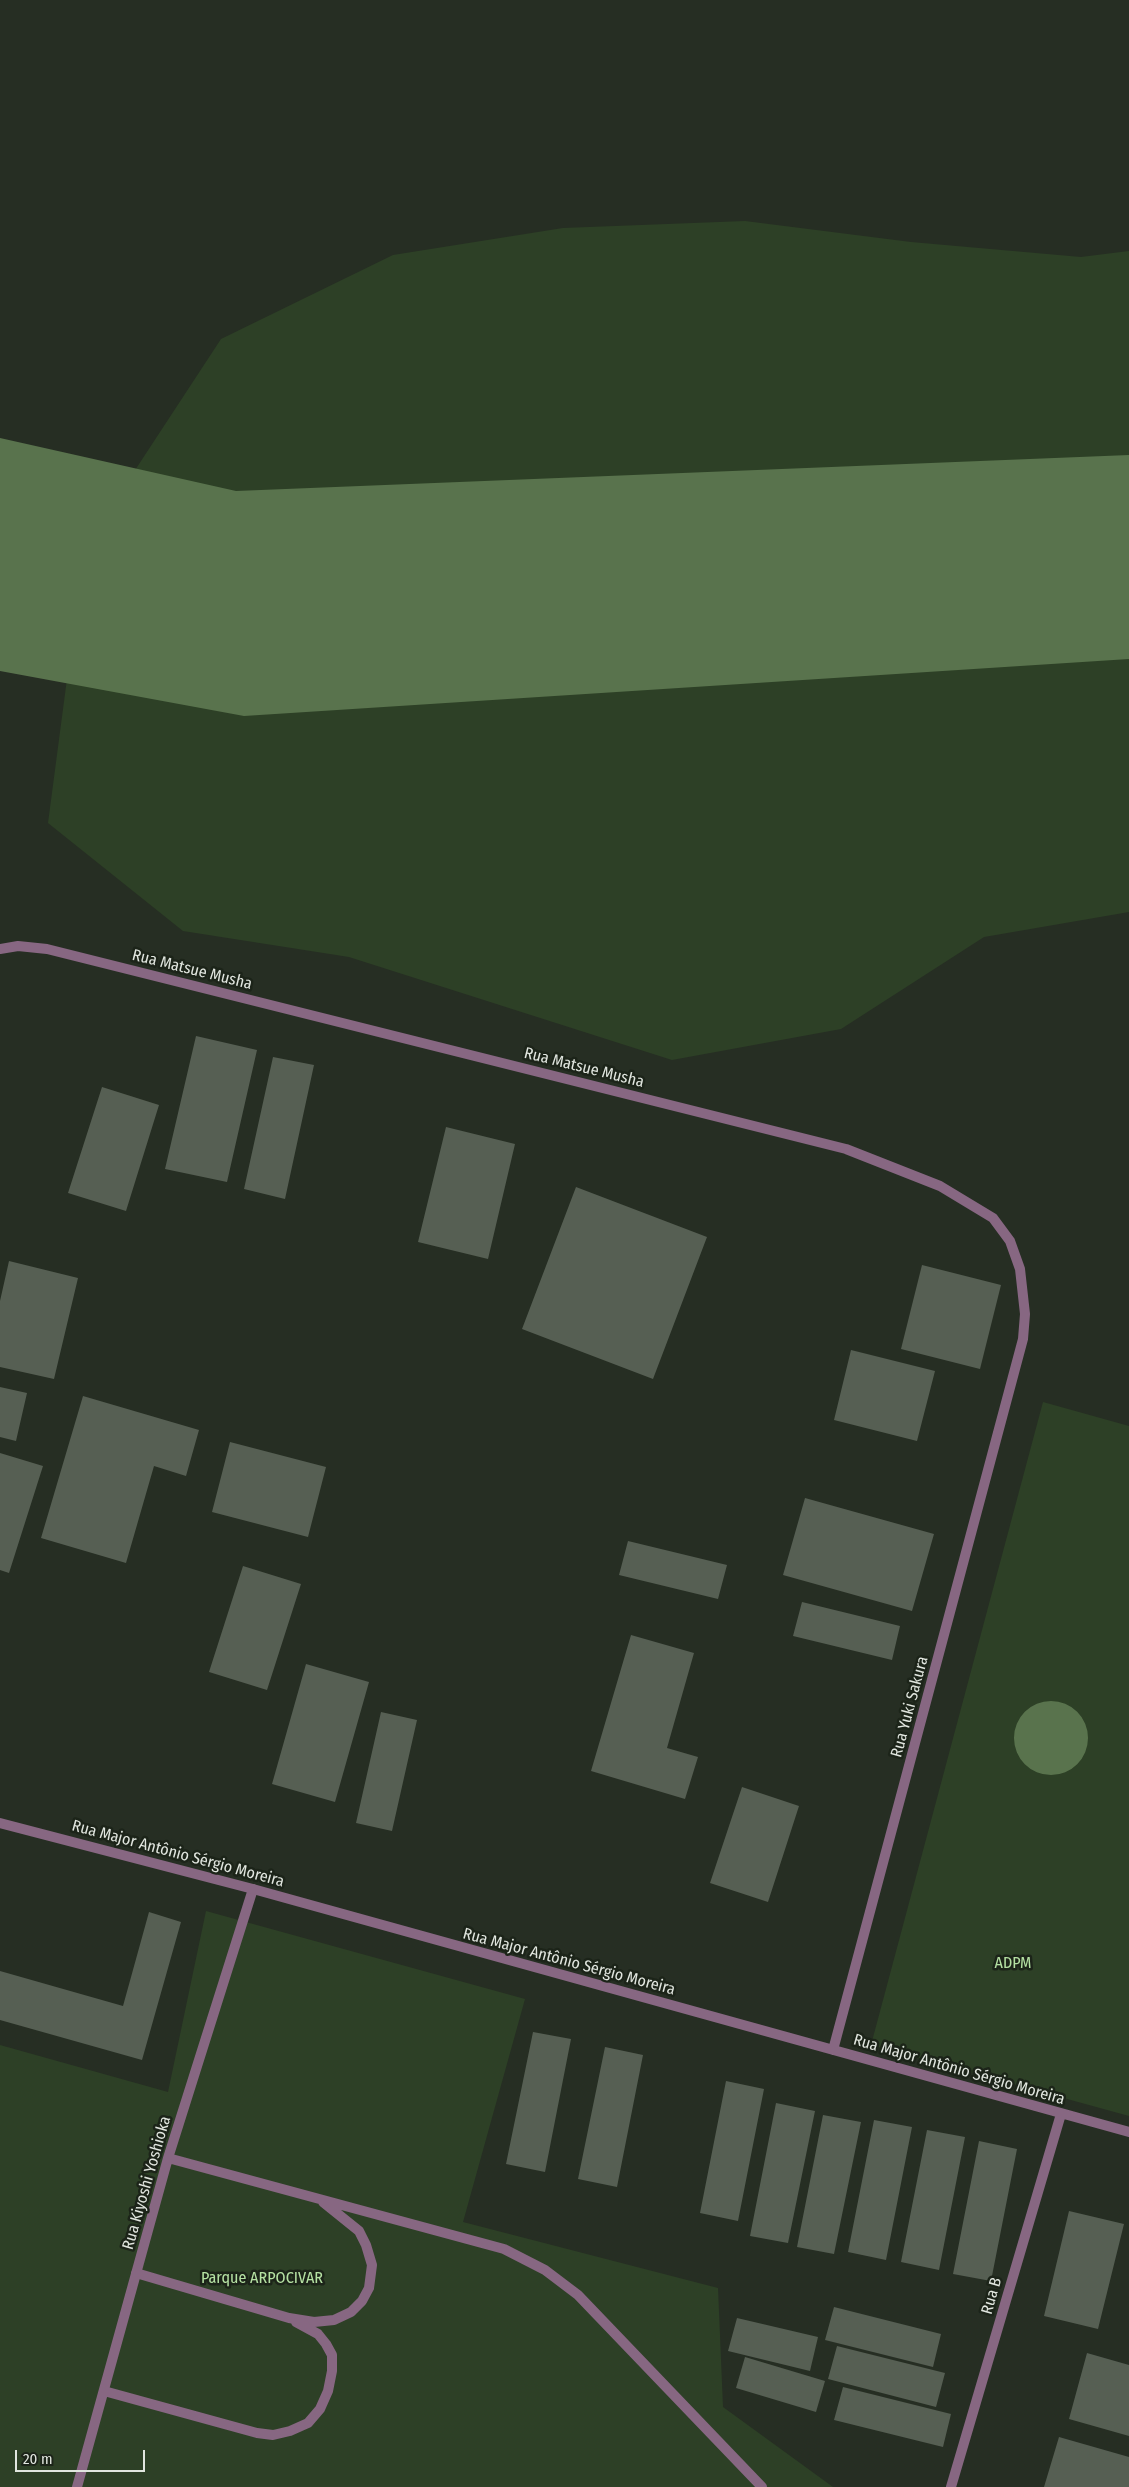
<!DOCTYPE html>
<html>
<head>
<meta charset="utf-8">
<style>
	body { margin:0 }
	#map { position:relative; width:1129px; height:2487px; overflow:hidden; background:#262e23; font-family:"Fira Sans Condensed",sans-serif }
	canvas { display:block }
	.scale { position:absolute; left:15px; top:2450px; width:130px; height:22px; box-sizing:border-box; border:2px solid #e1e6df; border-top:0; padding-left:6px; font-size:15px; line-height:18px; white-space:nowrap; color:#e1e6df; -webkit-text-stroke:4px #1c2419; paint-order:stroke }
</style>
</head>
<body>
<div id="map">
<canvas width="1129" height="2487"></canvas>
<div class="scale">20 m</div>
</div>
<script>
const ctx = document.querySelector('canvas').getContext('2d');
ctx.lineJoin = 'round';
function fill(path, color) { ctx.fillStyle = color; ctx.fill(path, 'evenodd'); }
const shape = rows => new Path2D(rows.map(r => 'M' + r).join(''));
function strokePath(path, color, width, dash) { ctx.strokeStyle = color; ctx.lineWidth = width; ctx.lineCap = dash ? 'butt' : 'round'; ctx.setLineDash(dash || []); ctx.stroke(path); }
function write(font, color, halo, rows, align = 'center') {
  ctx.font = font + ' "Fira Sans Condensed",sans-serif'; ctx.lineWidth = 5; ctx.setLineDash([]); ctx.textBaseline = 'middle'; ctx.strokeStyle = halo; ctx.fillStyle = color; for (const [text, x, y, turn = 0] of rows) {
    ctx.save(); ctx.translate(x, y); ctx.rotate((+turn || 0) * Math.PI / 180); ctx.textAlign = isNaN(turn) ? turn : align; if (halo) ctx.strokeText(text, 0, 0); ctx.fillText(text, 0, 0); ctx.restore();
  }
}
const green = shape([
	[745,221,911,242,1081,257,1129,251,1129,912,984,937,841,1029,672,1060,349,957,183,931,48,823,70,656,122,490,221,339,393,255,563,228],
	[1043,1402,1129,1426,1129,2116,871,2045],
	[206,1911,525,1999,463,2222,718,2288,723,2407,833,2487,0,2487,0,2045,168,2092]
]);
const water = shape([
	[0,438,236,491,1129,455,1129,659,244,716,0,671],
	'1014 1738a37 37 0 1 1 74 0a37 37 0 1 1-74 0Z'
]);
const building = shape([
	[196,1036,257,1050,227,1182,165,1169],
	[273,1057,314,1065,285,1199,244,1189],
	[102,1087,159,1105,126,1211,68,1193],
	[446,1127,515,1144,488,1259,418,1242],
	[576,1187,707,1237,653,1379,522,1329],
	[9,1261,78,1278,54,1379,0,1367,0,1301],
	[922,1265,1001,1285,980,1369,901,1349],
	[851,1350,935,1371,917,1441,834,1420],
	[0,1387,27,1393,16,1441,0,1437],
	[83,1396,199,1430,186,1476,154,1466,126,1563,41,1538],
	[230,1442,326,1467,308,1537,212,1512],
	[0,1453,43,1466,9,1573,0,1570],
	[805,1498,934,1534,912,1611,783,1575],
	[628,1541,727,1565,718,1599,619,1575],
	[243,1566,301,1584,267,1690,209,1672],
	[802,1602,900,1626,892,1660,793,1636],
	[631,1635,694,1653,667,1748,698,1757,685,1799,591,1771],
	[306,1664,369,1682,335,1802,272,1784],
	[381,1712,417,1720,392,1831,356,1823],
	[742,1787,799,1806,768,1902,710,1883],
	[149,1912,181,1922,142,2060,0,2020,0,1971,123,2006],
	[533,2032,571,2039,545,2172,506,2164],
	[605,2047,643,2055,617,2187,578,2179],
	[726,2081,764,2089,738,2221,700,2213],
	[776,2103,815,2111,788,2243,750,2236],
	[823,2115,861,2122,834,2254,797,2247],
	[874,2120,912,2127,886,2260,848,2252],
	[927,2130,965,2137,939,2270,901,2262],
	[979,2141,1017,2149,991,2281,953,2274],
	[1069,2211,1124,2224,1098,2329,1044,2316],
	[834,2307,941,2334,933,2367,825,2340],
	[737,2318,818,2337,810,2371,728,2351],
	[837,2346,945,2373,936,2407,828,2379],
	[1087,2353,1129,2365,1129,2436,1069,2419],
	[745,2357,825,2381,816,2412,736,2388],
	[843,2387,951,2414,943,2447,834,2420],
	[1059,2437,1129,2457,1129,2487,1044,2487]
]);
const service = shape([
	[168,2158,504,2249,545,2270,578,2295,762,2487],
	[136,2273,289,2318,314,2322,334,2320,351,2312,362,2301,369,2288,372,2265,366,2245,359,2231,323,2202],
	[104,2391,257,2433,273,2435,290,2431,308,2423,320,2409,328,2391,332,2371,332,2355,326,2344,318,2334,296,2322],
	[77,2487,168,2158,253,1889]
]);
const minor = shape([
	[0,949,18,946,47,949,846,1149,940,1186,993,1218,1010,1241,1020,1269,1025,1314,1023,1339,833,2050],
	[0,1823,253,1889,1129,2132],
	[951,2487,1061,2114]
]);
const streetNames = [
	["Rua Matsue Musha",192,970,14],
	["Rua Matsue Musha",584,1068,14],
	["Rua Yuki Sakura",910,1707,-75],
	["Rua Major Antônio Sérgio Moreira",178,1854,15],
	["Rua Major Antônio Sérgio Moreira",569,1962,15],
	["Rua Major Antônio Sérgio Moreira",959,2070,16],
	["Rua Kiyoshi Yoshioka",147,2183,-74],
	["Rua B",992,2296,-74]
];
const parkNames = [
	["ADPM",1013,1964],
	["Parque ARPOCIVAR",262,2279]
];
fill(green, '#2d4026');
fill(water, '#59734d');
fill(building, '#565f53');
strokePath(service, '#876782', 10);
strokePath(minor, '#876782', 10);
write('16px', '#e1e6df', '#1c2419', streetNames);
write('16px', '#b5e1a3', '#1c2419', parkNames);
</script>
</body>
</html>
